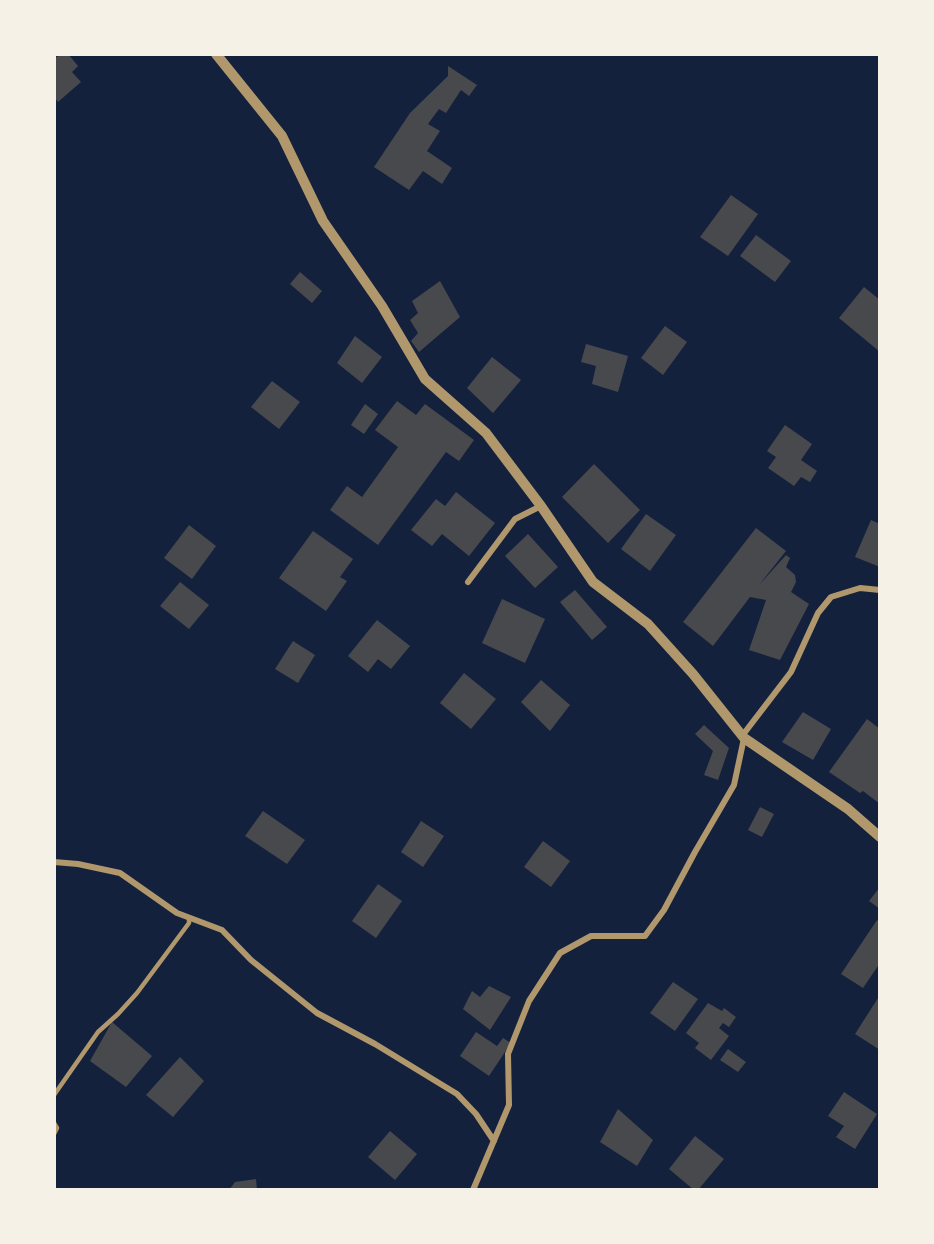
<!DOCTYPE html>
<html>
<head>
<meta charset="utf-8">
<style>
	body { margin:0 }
	#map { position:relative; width:934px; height:1244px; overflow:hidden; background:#14213d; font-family:"Nunito Sans",sans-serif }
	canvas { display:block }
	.frame { position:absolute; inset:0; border:56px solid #f6f1e7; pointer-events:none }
</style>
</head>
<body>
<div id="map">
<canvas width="934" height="1244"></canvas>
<div class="frame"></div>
</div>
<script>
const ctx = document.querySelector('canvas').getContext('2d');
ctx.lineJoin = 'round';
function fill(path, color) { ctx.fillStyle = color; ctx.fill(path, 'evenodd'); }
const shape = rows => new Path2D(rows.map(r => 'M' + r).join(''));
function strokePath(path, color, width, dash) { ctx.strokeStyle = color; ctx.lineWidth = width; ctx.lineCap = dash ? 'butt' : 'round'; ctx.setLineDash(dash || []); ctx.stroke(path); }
const building = shape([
	[60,54,68,54,78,66,72,72,81,82,58,102,54,97,54,55,57,57],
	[448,66,477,85,469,96,461,90,446,113,439,109,428,124,440,131,427,151,452,168,442,184,423,171,409,190,374,167,410,113,448,76],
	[731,195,758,214,728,256,700,237],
	[756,235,791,261,775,282,740,256],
	[300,272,322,291,312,303,290,284],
	[440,281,460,317,419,352,411,341,418,333,410,320,418,313,412,301],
	[864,287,880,300,880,352,839,318],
	[665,326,687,342,663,375,641,358],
	[355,336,382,357,362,383,337,363],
	[586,344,628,356,618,392,592,384,596,366,581,362],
	[492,357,521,380,493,413,467,388],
	[272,381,300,402,279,429,251,407],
	[397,401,416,415,425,404,474,440,459,461,446,452,378,545,330,510,347,486,362,497,398,447,375,430],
	[365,404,378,414,364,434,351,425],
	[785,425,812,444,801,460,817,471,810,482,801,477,794,486,768,468,776,457,767,451],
	[594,464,640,510,608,543,562,497],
	[456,492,495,523,469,556,442,534,432,546,411,530,436,499,445,506],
	[646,514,676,535,650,571,621,549],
	[871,520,880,524,880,567,855,557],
	[189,525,216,546,192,579,164,558],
	[756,528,786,551,759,585,786,555,790,558,786,567,795,575,796,582,791,592,809,604,780,660,749,650,766,600,750,597,713,646,683,622],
	[313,531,353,559,340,577,347,581,326,611,279,578],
	[528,534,558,567,535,588,505,556],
	[180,582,209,605,189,629,160,606],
	[575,590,607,627,592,640,560,602],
	[502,599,545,619,525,663,482,643],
	[377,620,410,646,391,669,378,659,368,672,348,656],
	[293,641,315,655,298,683,275,669],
	[464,673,496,699,471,729,440,703],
	[541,680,570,705,550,731,521,702],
	[803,712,831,729,813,760,782,742],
	[867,719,880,729,880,804,863,791,860,793,829,772],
	[704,725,729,748,718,780,704,775,713,751,695,734],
	[760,807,774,814,762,837,748,830],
	[263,811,305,840,287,864,245,836],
	[421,821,444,836,423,867,401,852],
	[543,841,570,861,551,887,524,867],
	[378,884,402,901,376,938,352,921],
	[880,887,880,909,869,901],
	[877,920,880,923,880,963,863,988,841,974],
	[673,982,698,999,675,1031,650,1013],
	[489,986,511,997,490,1030,463,1009,472,991,480,997],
	[880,995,880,1050,855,1034],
	[708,1003,722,1011,724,1008,736,1017,729,1027,723,1023,719,1028,729,1036,711,1060,695,1048,699,1043,686,1033],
	[112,1022,152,1056,126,1087,90,1061],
	[476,1032,497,1046,503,1038,511,1043,489,1076,460,1056],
	[728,1049,746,1062,738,1072,720,1060],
	[180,1057,204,1081,173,1117,146,1095],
	[844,1092,877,1114,855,1149,836,1137,844,1126,828,1116],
	[618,1109,653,1140,637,1166,600,1142],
	[390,1131,417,1154,395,1180,368,1157],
	[695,1136,724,1159,698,1190,694,1190,669,1169],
	[256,1179,257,1190,229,1190,235,1182]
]);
const service = shape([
	[54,1095,98,1032,118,1014,137,993,189,923,189,918],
	[54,1123,57,1128,54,1134]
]);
const minor = shape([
	[468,582,515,519,541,506],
	[742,736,791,672,818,613,831,597,860,588,880,590],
	[54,862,78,864,120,873,177,913,222,930,251,960,317,1013,375,1044,457,1094,476,1114,494,1141],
	[473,1190,509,1105,508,1054,529,1001,560,953,591,936,645,936,664,910,695,852,734,785,744,738]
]);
const tertiary = shape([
	[216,54,282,136,323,221,382,306,425,379,486,433,541,506,593,582,648,624,693,674,744,738,848,809,880,837]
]);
fill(building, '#48494c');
strokePath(service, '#b1986c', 4.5);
strokePath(minor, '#b1986c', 6);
strokePath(tertiary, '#b1986c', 10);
</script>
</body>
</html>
